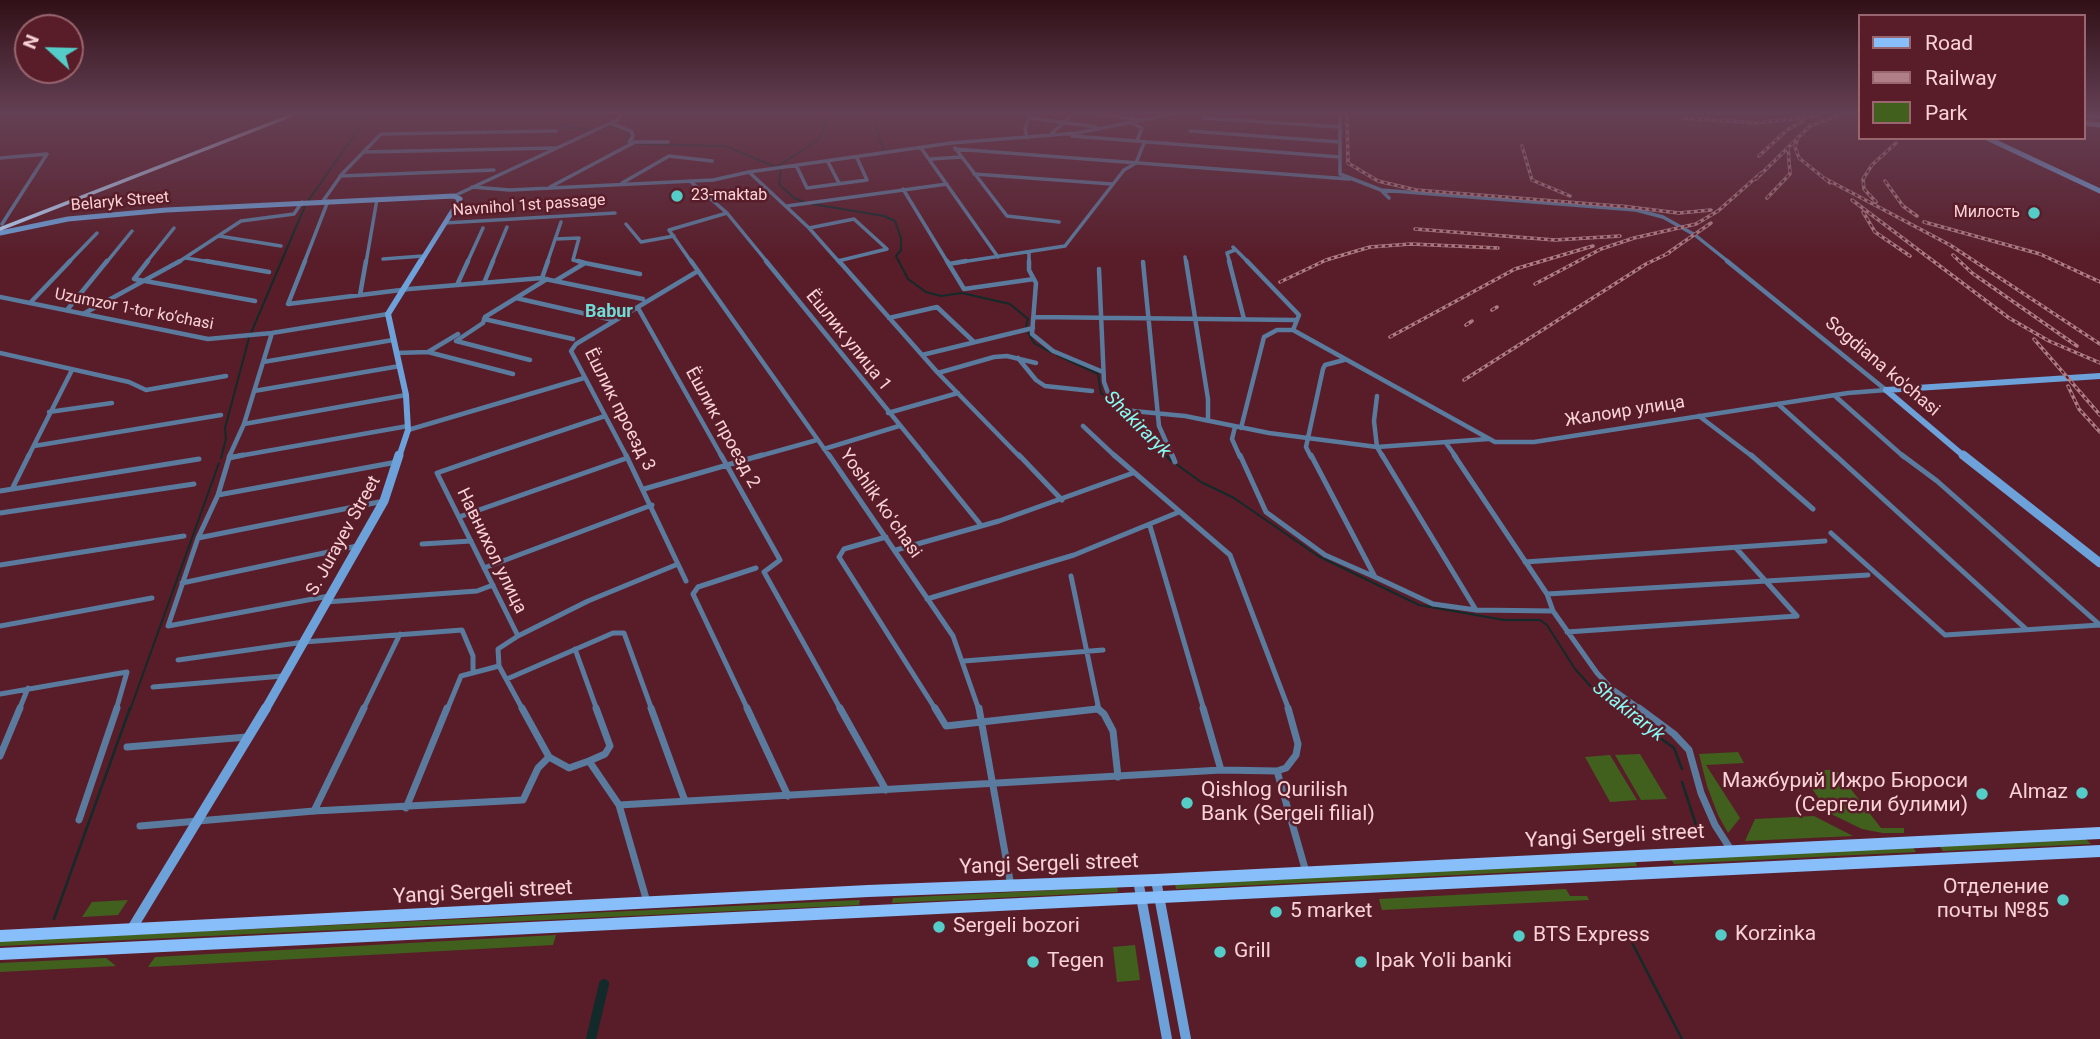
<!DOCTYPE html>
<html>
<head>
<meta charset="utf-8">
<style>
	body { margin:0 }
	#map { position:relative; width:2100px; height:1039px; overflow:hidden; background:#591d29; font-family:Roboto,sans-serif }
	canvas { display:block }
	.legend { position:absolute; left:1858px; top:14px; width:228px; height:126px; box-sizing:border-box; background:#591d29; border:2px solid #99656e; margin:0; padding:9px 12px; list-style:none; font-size:21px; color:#f9d2d6 }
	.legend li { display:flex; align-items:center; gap:14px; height:35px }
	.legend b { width:35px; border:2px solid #99656e }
	.north { position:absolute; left:14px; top:14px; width:70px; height:70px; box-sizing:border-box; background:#591d29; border:2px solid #99656e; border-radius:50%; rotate:292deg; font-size:19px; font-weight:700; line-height:28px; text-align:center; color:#f9d2d6 }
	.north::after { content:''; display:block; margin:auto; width:24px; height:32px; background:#54cdc8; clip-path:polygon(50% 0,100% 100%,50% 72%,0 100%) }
</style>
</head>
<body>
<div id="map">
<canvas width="2100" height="1039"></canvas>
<ul class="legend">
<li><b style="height:9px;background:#88bef9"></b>Road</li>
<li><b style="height:9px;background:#af7e86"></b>Railway</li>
<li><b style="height:19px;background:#41601e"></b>Park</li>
</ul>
<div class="north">N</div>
</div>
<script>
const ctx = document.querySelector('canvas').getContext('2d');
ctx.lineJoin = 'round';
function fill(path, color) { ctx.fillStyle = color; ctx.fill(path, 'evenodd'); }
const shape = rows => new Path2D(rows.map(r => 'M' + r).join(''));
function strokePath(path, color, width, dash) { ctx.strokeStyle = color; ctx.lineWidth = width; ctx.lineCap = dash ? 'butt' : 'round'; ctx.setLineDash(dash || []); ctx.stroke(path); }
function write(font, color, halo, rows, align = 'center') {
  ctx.font = font + ' Roboto,sans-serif'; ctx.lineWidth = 5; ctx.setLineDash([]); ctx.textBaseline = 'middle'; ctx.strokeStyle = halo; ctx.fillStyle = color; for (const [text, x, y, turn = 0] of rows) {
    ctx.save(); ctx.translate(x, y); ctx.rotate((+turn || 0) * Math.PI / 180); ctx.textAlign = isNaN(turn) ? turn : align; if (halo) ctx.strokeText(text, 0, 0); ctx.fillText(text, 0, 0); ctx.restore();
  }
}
const green = shape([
	[1738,752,1744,763,1706,765,1740,818,1728,833,1718,815,1707,786,1699,754],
	[1640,754,1667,799,1641,800,1615,755],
	[1610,755,1637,800,1610,802,1585,757],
	[1820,770,1836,770,1881,828,1904,828,1904,833,1883,833,1862,829,1829,813,1806,780,1826,779],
	[1814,816,1853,836,1745,841,1755,819],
	[2086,839,2091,844,1943,851,1939,846],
	[1913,847,1916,852,1674,864,1671,859],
	[1635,861,1637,866,1176,889,1175,884],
	[1117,887,1118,892,892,903,893,898],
	[1566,889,1570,896,1587,896,1589,900,1382,910,1379,899],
	[128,900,118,915,82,917,92,902],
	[860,900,859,905,0,946,0,941],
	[556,935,553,945,148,967,155,957],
	[1135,945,1140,980,1117,982,1113,947],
	[106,958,116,966,0,972,0,963]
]);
const streamFar1 = shape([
	[550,113,565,127,592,130],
	[876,113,873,117,884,151],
	[1420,113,1436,125],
	[301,117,363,118],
	[141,121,146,113],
	[601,129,611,126,630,133,627,143],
	[636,144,725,146,781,169,779,184,794,198,804,202],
	[776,167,817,141,823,132,826,113],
	[308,201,370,113],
	[812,204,884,216,895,221,901,238,901,250,896,256,908,279,926,292,941,296,962,293,1010,304,1028,319,1026,327],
	[1028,332,1034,343,1052,353],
	[251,333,305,206],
	[1057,355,1098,374,1101,393,1135,421,1171,461],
	[221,458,226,439,225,428,249,338],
	[1176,464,1201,482,1234,498,1318,556,1419,605,1504,620,1540,620,1547,625,1575,669,1595,691,1622,710],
	[130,710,219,463]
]);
const stream = shape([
	[1619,708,1674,748,1682,769],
	[1682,782,1700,837],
	[54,919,130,708],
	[1628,935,1682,1039]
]);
const canal = shape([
	[591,1039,604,984]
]);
const streetFar3 = shape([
	[871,113,874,113],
	[1088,113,1136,119],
	[1340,113,1340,174,1381,190,1389,198],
	[1029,118,1096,127],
	[1203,118,1340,127],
	[610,123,631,131,633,136,629,142,668,142],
	[1133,124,1142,128,1137,141],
	[1190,131,1340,142],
	[1050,135,1074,113],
	[1072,136,1340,157],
	[1027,138,1025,128,1031,113],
	[921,148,998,257],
	[955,148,1007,216,1059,222],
	[955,149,1349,179],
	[363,152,555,148],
	[0,158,47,154],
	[931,159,961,157],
	[828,162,839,183],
	[796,165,807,188,867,180,857,158],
	[749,172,809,228,840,263],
	[974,174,1112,184],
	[340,176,494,170],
	[690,181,727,213,768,263],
	[622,183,669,156,712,161],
	[472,187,510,190,713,180,749,172,951,143,1077,133,1178,113],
	[550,187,635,142],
	[903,189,948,263],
	[1381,190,1636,210,1663,217,1695,235,1730,263],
	[454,196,617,120,622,113],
	[323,201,342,174,381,134,556,131],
	[787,206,947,184],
	[445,223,615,213],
	[2,224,47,154],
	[626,224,641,242,674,236],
	[809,228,854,219,887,249,838,261],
	[219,236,281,246],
	[555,239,579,238,573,260,585,263],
	[1233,247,1249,263],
	[1029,253,1029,263],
	[1185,257,1186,263],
	[186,258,216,263],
	[383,259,423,256],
	[68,263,97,233],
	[106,263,132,231],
	[146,263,174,228],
	[177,263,241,221,294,214,302,202],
	[304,263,328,201],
	[366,263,377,199],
	[467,263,483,228],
	[492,263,507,227],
	[547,263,561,222],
	[692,263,669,230,727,213],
	[955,263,1065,246,1124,170,1136,163,1144,143],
	[1230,263,1227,253,1235,250]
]);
const streetFar2 = shape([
	[148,261,134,279,255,301],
	[206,261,269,272],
	[305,261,288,304,409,289,542,278,548,261],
	[578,261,585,263],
	[691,261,830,457],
	[766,261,926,457],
	[839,261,938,373,1020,457],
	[947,261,964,289,1034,279],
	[1029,261,1029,270,1036,283,1032,334,1053,351,1103,372],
	[1186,261,1208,399,1208,420],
	[1229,261,1244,319],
	[1247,261,1299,315,1293,330,1495,442,1534,442,1848,393,1886,390],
	[1727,261,1886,390],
	[1143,262,1159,426,1173,457],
	[949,264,966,261],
	[1099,269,1104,382,1108,393,1118,405,1133,411,1185,416,1269,433,1377,447,1488,439],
	[545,279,643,299],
	[555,281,585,263,640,274],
	[484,283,493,261],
	[457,285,468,261],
	[360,295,366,261],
	[0,297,208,339,272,333,388,314],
	[516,298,613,320],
	[30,303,70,261],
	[638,308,722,457],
	[67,310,107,261],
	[83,314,180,261],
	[1034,317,1295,320],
	[889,318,937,307,974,342],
	[484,319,573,339],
	[428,352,458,334],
	[0,353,129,382,146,390,226,376],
	[396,353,428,352,513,374],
	[922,355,1033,328],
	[1018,358,1036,380,1045,386,1092,391],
	[530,360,456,341,483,323,485,317,547,279],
	[263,362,393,340],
	[938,373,994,357,1007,356,1036,363],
	[254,391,400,366],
	[1377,396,1374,421,1377,447,1383,457],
	[1835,396,1904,457],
	[1778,404,1837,457],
	[49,412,112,403],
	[888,413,958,393],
	[1699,416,1753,457],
	[244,424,406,395],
	[1083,426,1116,457],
	[1235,427,1232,439,1240,457],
	[1241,428,1264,337,1277,330,1293,330],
	[408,430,584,378],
	[1446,443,1456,457],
	[34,446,221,415],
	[824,449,899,426],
	[28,457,72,370],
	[229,457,244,424,272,333],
	[233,457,408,426],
	[483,457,605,416],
	[627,457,571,351,576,344,698,271],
	[756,457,817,440],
	[1311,457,1306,447,1323,369,1325,365,1344,360]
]);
const streetFar1 = shape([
	[230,455,218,495,198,538,168,626,329,596],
	[489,455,437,473,518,636,498,649,499,666,523,710],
	[626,455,686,581],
	[721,455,780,560,764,572,841,710],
	[829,455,953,636,979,710],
	[924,455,980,524],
	[1019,455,1062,500],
	[1114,455,1230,555,1289,710],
	[1172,455,1175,462],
	[1240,455,1266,512,1325,555,1375,577],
	[1311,455,1375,577,1433,604,1476,610,1553,611],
	[1382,455,1476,610],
	[1454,455,1547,594,1553,611,1597,673,1610,687,1642,710],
	[1751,455,1813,509],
	[1835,455,2026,629],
	[1902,455,1937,481,2100,625],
	[229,458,243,455],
	[12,489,29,455],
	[644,489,762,455],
	[0,491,199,459],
	[218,495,397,462],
	[0,513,194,484],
	[459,517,627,458],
	[1150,526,1204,710],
	[1831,533,1945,635,2100,625],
	[886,537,844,549,839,557,936,710],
	[198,538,384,501],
	[422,544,471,541],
	[1736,548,1797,616],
	[896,550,999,521,1133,473],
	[1525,562,1825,541],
	[0,565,184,536],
	[484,568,652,505],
	[1071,576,1099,710],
	[182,583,357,546],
	[1547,594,1868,575],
	[927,599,1074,555,1179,512],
	[326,602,477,591,493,585],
	[0,626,152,598],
	[1567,632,1797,616],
	[518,636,588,601,678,564],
	[575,649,597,710],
	[178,660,304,642,462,630,473,656,473,670],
	[964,661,1103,650],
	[507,679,613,633,624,633,652,710],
	[153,687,283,676],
	[0,694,127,672,116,710],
	[19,710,28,688],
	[363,710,400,634],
	[447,710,461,676,499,666],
	[748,710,693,594,698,587,756,568],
	[1086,710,1097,709]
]);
const street = shape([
	[522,708,549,757,569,768,589,761,619,805,647,902],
	[651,708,685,801],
	[747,708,788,796],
	[840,708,886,790],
	[935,708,946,726,1097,709],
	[979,708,1011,886],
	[1097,708,1104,714,1113,731,1118,777],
	[1203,708,1221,770],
	[1639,708,1674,734,1689,750,1701,793,1715,825,1731,850],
	[127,747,247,737],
	[0,756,20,708],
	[589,761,605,754,610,746,596,708],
	[1277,771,1306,872],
	[619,805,1221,770,1277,771,1286,768,1296,755,1298,744,1288,708],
	[406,808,447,708],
	[314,811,364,708],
	[79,820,117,708],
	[140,826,314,811,523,800,538,768,549,757]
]);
const secondaryFar3 = shape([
	[2084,115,2100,117],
	[1987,138,2100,191],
	[0,233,68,219,166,210,454,196,460,199,420,263]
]);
const secondaryFar2 = shape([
	[1886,390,1965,457],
	[1886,390,2100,376],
	[399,457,408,430,406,395,388,314,421,261]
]);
const secondaryFar1 = shape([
	[1963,455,2100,563],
	[265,710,384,501,399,455]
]);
const secondary = shape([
	[1138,880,1167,1039],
	[1156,880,1186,1039],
	[131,930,266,708]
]);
const primaryFar1 = shape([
	[2084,123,2100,125]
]);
const primary = shape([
	[0,936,868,891,1156,880,2100,833],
	[0,954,2100,851]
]);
const highway = shape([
	[293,113,302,113,0,231,0,227,293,113]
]);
const rail = shape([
	[1347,113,1348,163,1378,181,1416,190,1630,207],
	[1681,118,1756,123,1819,116],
	[2084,119,2100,120],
	[1798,137,1795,147,1799,158,1830,183],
	[1522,146,1532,180,1570,196],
	[1759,156,1787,130,1803,121],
	[1824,178,1950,245,2100,344],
	[1756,179,1810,126,1845,113],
	[1885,181,1903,206,1917,216],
	[1767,198,1790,174,1788,147],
	[1852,200,2009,318,2049,341,2100,363],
	[1876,202,1864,189,1863,179,1872,165,1896,143],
	[1621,206,1679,213,1711,210],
	[1863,212,1875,232,1910,256],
	[1924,222,2040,254,2100,282],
	[1415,229,1555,240,1620,236],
	[1665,255,1711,223],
	[1953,255,1972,273,2077,346],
	[1280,282,1326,260,1370,247,1411,244,1498,248],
	[1535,284,1601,249,1634,238,1696,224,1718,211,1761,173],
	[1492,310,1497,307],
	[1466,325,1472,321],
	[1390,337,1515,269,1593,246],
	[2034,339,2100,415],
	[1464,380,1646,264,1669,253],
	[2068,386,2079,409,2100,432]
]);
const markers = [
	[677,196,7,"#54cdc8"],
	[2034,213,7,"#54cdc8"],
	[2082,793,7,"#54cdc8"],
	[1982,794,7,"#54cdc8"],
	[1187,803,7,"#54cdc8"],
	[2063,900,7,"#54cdc8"],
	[1276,912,7,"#54cdc8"],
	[939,927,7,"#54cdc8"],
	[1721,935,7,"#54cdc8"],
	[1519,936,7,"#54cdc8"],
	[1220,952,7,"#54cdc8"],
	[1033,962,7,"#54cdc8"],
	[1361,962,7,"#54cdc8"]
];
const farPoinames = [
	["23-maktab",691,196],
	["Милость",2020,213,"right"]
];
const farStreetnames = [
	["Belaryk Street",120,202,-5],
	["Navnihol 1st passage",529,206,-4],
	["Uzumzor 1-tor ko‘chasi",134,310,11]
];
const farQuarternames = [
	["Babur",609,312]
];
const streetNames = [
	["Ёшлик улица 1",848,341,51],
	["Sogdiana ko'chasi",1882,367,40],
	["Ёшлик проезд 3",619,410,63],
	["Жалоир улица",1625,412,-9],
	["Ёшлик проезд 2",722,428,61],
	["Yoshlik koʻchasi",880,504,55],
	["S. Jurayev Street",344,536,-61],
	["Навнихол улица",491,551,64]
];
const waterNames = [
	["Shakiraryk",1137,425,45],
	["Shakiraryk",1628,712,38]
];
const nearPoinames = [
	["Мажбурий Ижро Бюроси",1968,782,"right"],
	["(Сергели булими)",1968,806,"right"],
	["Qishlog Qurilish",1201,791],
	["Bank (Sergeli filial)",1201,815],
	["Almaz",2068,793,"right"],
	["Отделение",2049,888,"right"],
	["почты №85",2049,912,"right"],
	["5 market",1290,912],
	["Sergeli bozori",953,927],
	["Korzinka",1735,935],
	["BTS Express",1533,936],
	["Grill",1234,952],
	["Tegen",1047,962],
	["Ipak Yo'li banki",1375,962]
];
const nearStreetnames = [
	["Yangi Sergeli street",1615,837,-3],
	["Yangi Sergeli street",1049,865,-2],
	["Yangi Sergeli street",483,893,-3]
];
fill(green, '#41601e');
strokePath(streamFar1, '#122a29', 2);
strokePath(stream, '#122a29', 2.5);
strokePath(canal, '#122a29', 10);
strokePath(streetFar3, '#5a7b9e', 3.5);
strokePath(streetFar2, '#5a7b9e', 4.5);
strokePath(streetFar1, '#5a7b9e', 5);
strokePath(street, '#5a7b9e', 7);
strokePath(secondaryFar3, '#6ca1da', 5);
strokePath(secondaryFar2, '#6ca1da', 6);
strokePath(secondaryFar1, '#6ca1da', 9);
strokePath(secondary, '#6ca1da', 10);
strokePath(primaryFar1, '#88bef9', 5);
strokePath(primary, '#88bef9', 12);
fill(highway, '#b7d7fa');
strokePath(rail, '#af7e86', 3.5);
strokePath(rail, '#591d29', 2, [3.5]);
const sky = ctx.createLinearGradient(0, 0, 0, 259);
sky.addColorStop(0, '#311017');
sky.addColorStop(0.44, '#644054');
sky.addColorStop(1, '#64405400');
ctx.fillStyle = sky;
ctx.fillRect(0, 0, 2100, 259);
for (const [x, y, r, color] of markers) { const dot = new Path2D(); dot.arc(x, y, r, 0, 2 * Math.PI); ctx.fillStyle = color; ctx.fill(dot); strokePath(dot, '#591d29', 2.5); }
write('16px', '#f9d2d6', '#591d29', farPoinames, 'left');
write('16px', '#f9d2d6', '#591d29', farStreetnames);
write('bold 18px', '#70dcd7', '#591d29', farQuarternames);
write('18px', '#f9d2d6', '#591d29', streetNames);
write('italic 19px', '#86fcf6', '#591d29', waterNames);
write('21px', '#f9d2d6', '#591d29', nearPoinames, 'left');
write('21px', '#f9d2d6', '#591d29', nearStreetnames);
</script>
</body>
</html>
